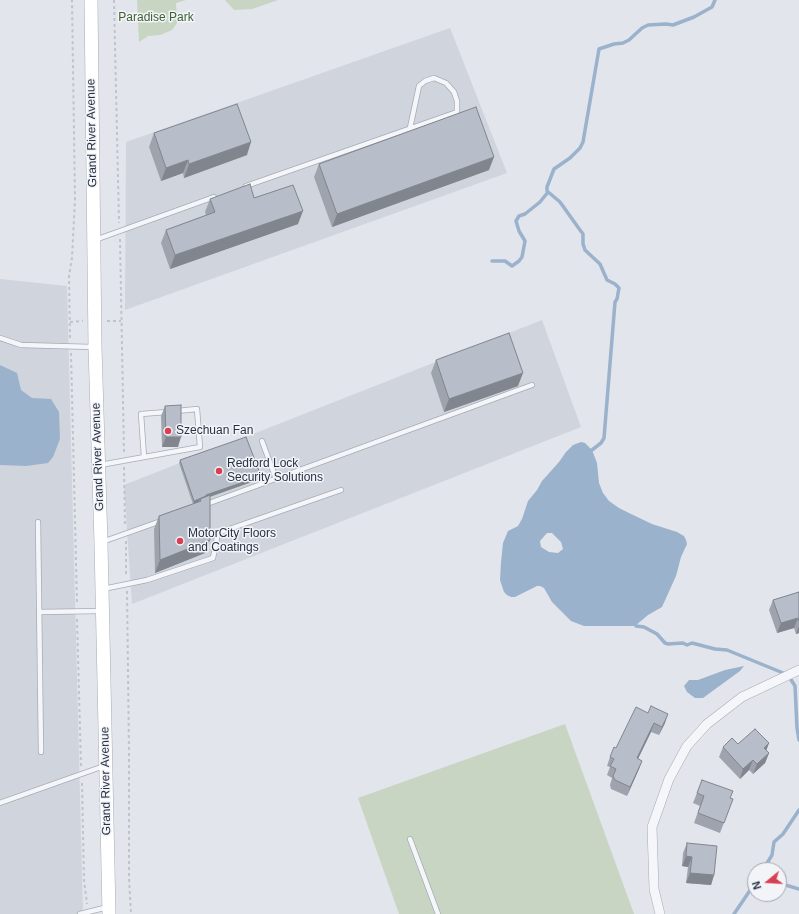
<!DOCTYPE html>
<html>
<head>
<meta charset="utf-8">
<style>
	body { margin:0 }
	#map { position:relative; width:799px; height:914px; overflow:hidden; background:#e2e5eb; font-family:Helvetica,sans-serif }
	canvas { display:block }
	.north { position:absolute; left:747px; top:862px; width:40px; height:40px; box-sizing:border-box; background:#f2f4f8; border:1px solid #a1a6b0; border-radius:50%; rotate:252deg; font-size:11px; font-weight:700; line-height:16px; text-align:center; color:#283244 }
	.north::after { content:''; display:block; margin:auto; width:14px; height:18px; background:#d74053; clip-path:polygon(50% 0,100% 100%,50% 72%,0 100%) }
</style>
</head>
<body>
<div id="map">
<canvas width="799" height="914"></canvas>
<div class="north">N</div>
</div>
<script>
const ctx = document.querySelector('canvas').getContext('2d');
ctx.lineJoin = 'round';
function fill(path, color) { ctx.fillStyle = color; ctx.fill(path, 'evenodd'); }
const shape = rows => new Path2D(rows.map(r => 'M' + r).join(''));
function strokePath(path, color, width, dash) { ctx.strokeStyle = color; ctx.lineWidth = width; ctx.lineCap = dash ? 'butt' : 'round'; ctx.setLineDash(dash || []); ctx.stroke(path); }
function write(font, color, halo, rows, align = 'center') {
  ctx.font = font + ' Helvetica,sans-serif'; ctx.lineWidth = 3; ctx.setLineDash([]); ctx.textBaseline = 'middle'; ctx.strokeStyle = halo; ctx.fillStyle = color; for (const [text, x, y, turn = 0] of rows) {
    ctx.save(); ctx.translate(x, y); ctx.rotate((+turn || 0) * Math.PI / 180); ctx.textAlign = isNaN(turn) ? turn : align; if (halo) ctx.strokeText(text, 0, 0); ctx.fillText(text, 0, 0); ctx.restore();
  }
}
const built = shape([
	[450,28,507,173,125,310,126,142],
	[0,279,67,286,83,914,0,914],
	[542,320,581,427,132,604,124,485]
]);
const green = shape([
	[137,0,186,0,176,3,177,23,172,30,160,35,148,36,139,42],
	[225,0,278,0,252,9,234,10],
	[565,724,634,914,399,914,358,798]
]);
const water = shape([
	[0,365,17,373,21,390,32,398,51,399,59,412,60,439,53,457,48,463,26,466,0,465],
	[581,442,585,443,592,450,597,463,599,483,603,493,609,501,619,508,631,514,652,524,677,532,684,536,686,540,687,544,681,557,676,576,662,607,648,615,635,626,584,626,571,621,552,602,544,588,540,586,537,586,515,597,511,597,507,595,504,592,500,580,501,562,503,543,508,531,518,526,522,519,528,501,537,490,542,481,559,462,566,452,573,445],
	[547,533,552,533,561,542,563,549,558,553,549,552,541,547,540,541],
	[744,666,740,671,703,698,695,698,687,692,684,686,689,680,698,680,725,670]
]);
const stream = shape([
	[492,261,505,261,512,266,519,261,522,257,525,241,519,231,516,221,519,216,525,214,540,202,548,192],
	[592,450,601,443,604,438,615,302,617,299,619,288,615,284,607,280,600,264,585,250,583,244,583,234,580,230,560,202,547,191,547,187,554,169,570,158,580,148,583,142,599,49,614,44,623,43,629,40,642,28,648,25,666,24,673,25,694,17,712,7,715,0],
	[636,626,644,627,657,634,665,643,668,644,683,643,687,645,692,643,715,649,727,650,788,675,795,686,797,728,799,740],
	[767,864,770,870],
	[763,870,772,855,774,842,783,834,799,810],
	[779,883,799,889],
	[734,914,755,883]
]);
const path = shape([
	[114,0,119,223],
	[120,239,124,453],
	[107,321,121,321],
	[70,322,83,321],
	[70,338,69,276,72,258,75,199,72,0],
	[71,353,77,604],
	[124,467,125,525],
	[126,541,126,577],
	[127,591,129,753,129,878,131,914],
	[77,619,81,766],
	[82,783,84,880,87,904]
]);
const lane = shape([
	[246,186,457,112,457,101,454,92,446,83,434,78,425,81,419,86,410,128],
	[95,240,214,197],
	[0,338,21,345,93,347],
	[262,441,276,479],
	[144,457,141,414,167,412],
	[100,465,200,447,197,409,177,411],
	[204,505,532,385],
	[38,522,41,752],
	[102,542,161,521],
	[103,589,147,580,213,558,218,533,341,490],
	[39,612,101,611],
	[0,803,104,766],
	[410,839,438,914],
	[80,914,108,907]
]);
const street = shape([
	[660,914,654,889,652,827,669,779,687,746,707,724,742,697,799,670]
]);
const secondary = shape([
	[91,0,95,347,101,543,109,914]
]);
const wall = shape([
	[154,133,247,155,184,178,183,173,161,181,149,147],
	[319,164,489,170,332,227,314,177],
	[254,198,298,224,170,269,161,243,166,230,206,215,205,212,210,199],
	[436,360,518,386,444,412,431,373],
	[165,406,178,447,162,447,161,416],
	[180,460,261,476,260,479,210,497,205,553,155,573,154,529,159,516,193,504,179,463],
	[799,592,799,633,796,634,794,628,777,633,769,610,773,600],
	[648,713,665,723,659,735,651,732,638,759,642,761,639,769,627,796,611,789,610,785,612,778,607,775,610,767,607,766,610,757,616,748],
	[769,743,766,750,769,753,765,763,753,774,749,770,740,779,719,757,723,747,738,744],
	[702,780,730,798,733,799,720,833,694,823,700,806,693,803],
	[687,843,714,875,711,885,686,883,688,867,682,866,683,853]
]);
const shadedWall = shape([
	[251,142,247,155,184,178,189,164],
	[494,157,489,170,332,227,337,214],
	[188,160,183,173,161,181,166,168],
	[303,211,298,224,170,269,175,255],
	[523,373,518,386,444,412,449,399],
	[166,437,181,437,178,447,162,447],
	[261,476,260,479,206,498,206,495],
	[200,499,198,503,193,505,194,501],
	[210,540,205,553,155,573,160,560],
	[798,618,794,628,777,633,781,623],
	[799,626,799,633,796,634],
	[668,714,665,723,659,735,662,727],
	[654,723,651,732,634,767,637,758],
	[769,743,765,754,764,748],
	[769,753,765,763,753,774,757,764],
	[753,760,749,770,740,779,743,769],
	[642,761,639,769,627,796,630,787],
	[686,856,692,857,688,867,682,866],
	[690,873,714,875,711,885,686,883]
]);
const building = shape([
	[237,104,251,142,189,164,188,160,166,168,154,133,237,104],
	[476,107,494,157,337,214,319,164,476,107],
	[250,184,254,198,293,185,303,211,175,255,166,230,215,212,210,199,250,184],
	[509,333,523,373,449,399,436,360,509,333],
	[181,405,181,437,166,437,165,406,181,405],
	[246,437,261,476,206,495,206,496,194,501,180,460,246,437],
	[210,495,210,540,160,560,159,516,201,501,200,499,210,495],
	[799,592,799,621,798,618,781,623,773,600,799,592],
	[651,706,668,714,662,727,654,723,637,758,642,761,630,787,615,780,613,776,616,769,610,766,614,759,610,757,614,747,616,748,636,707,648,713,651,706],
	[755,729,769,743,764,748,769,753,757,764,753,760,743,769,723,747,732,738,738,744,755,729],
	[702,780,733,791,730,798,733,799,724,823,698,813,704,796,697,793,702,780],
	[687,843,717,846,714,875,690,873,692,857,686,856,687,843]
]);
const markers = [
	[168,431,4,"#d74053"],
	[219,471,4,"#d74053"],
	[180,541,4,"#d74053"]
];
const parkNames = [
	["Paradise Park",156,18]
];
const streetNames = [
	["Grand River Avenue",92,133,-91],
	["Grand River Avenue",98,457,-92],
	["Grand River Avenue",106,781,-91]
];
const poiNames = [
	["Szechuan Fan",176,431],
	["Redford Lock",227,464],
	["Security Solutions",227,478],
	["MotorCity Floors",188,534],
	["and Coatings",188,548]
];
fill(built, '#cfd4dd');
fill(green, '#c7d5c2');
fill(water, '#9bb2cd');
strokePath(stream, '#9bb2cd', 3.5);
strokePath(lane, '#a6acb6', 6);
strokePath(street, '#a6acb6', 10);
strokePath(secondary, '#a6acb6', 14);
strokePath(path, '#c0c3ca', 2, [3, 3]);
strokePath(lane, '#f5f6f9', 4.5);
strokePath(street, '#f5f6f9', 9);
strokePath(secondary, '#fff', 13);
fill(wall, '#9ea3ad');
fill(shadedWall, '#81858d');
fill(building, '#b8bec9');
strokePath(building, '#81858d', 1);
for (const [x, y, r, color] of markers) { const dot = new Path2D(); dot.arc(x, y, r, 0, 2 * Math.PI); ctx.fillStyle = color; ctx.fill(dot); strokePath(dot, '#f2f4f8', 1.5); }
write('12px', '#3c6135', '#f2f4f8', parkNames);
write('12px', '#283244', '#f2f4f8', streetNames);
write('12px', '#283244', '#f2f4f8', poiNames, 'left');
</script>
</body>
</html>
